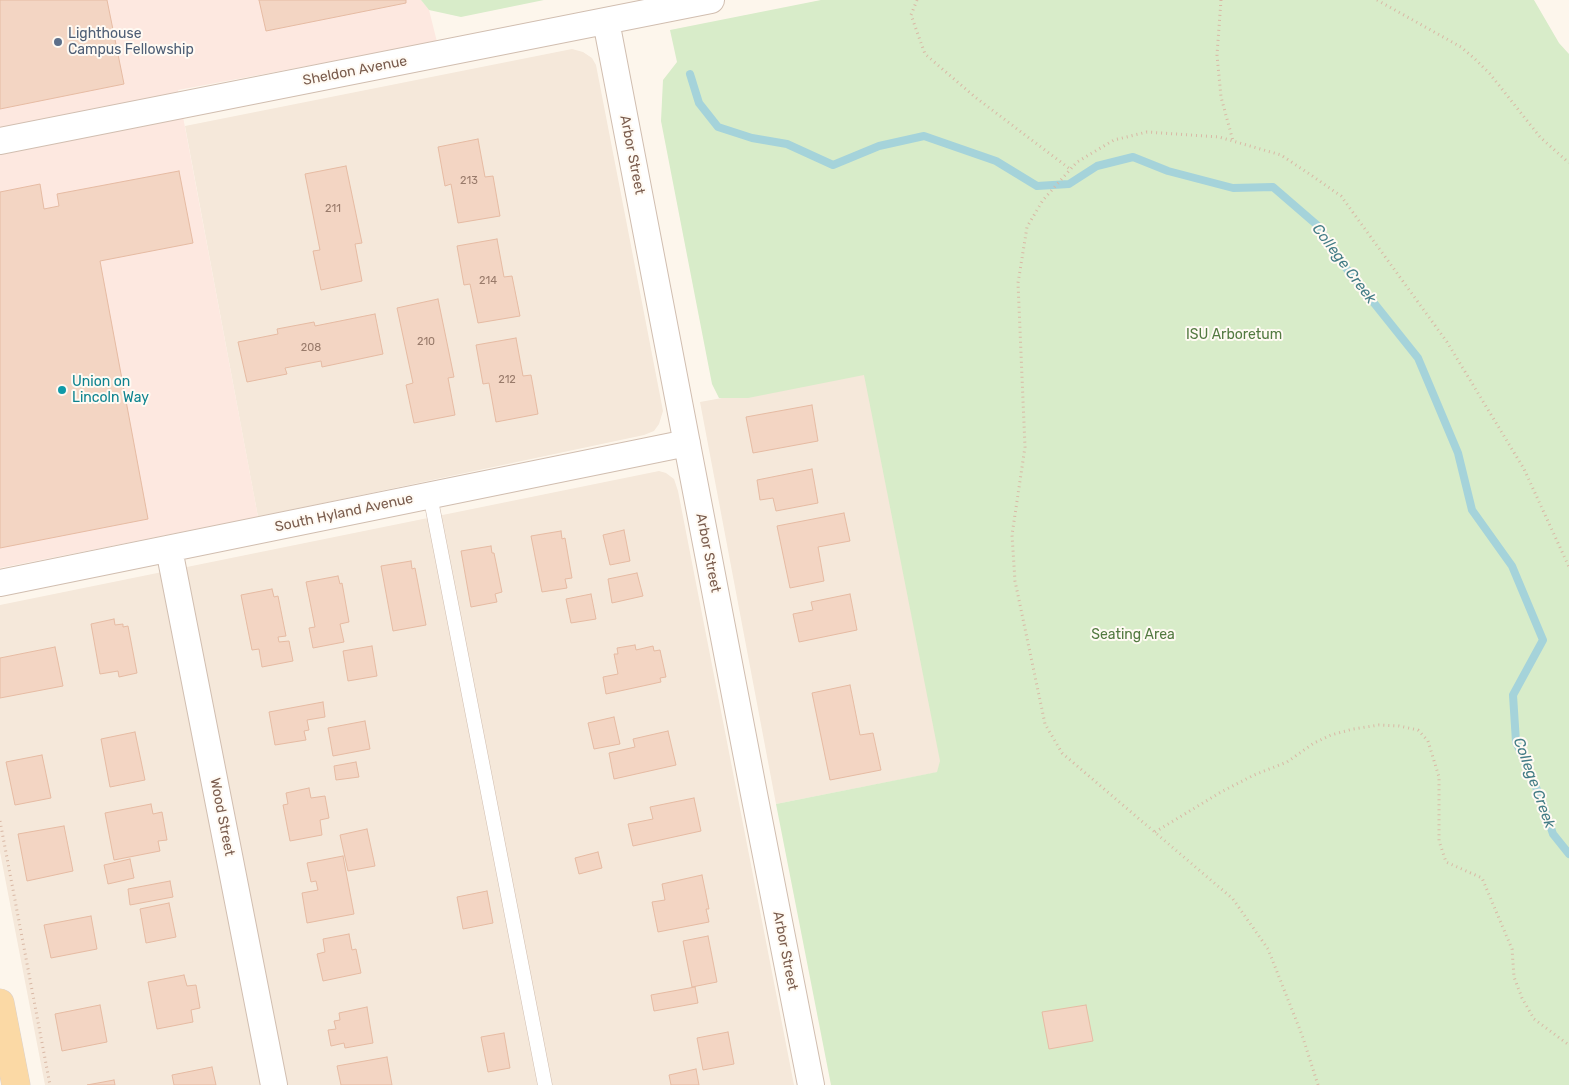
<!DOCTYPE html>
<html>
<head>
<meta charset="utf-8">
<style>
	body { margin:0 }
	canvas { display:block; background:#fdf6ec }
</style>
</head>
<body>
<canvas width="1569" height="1085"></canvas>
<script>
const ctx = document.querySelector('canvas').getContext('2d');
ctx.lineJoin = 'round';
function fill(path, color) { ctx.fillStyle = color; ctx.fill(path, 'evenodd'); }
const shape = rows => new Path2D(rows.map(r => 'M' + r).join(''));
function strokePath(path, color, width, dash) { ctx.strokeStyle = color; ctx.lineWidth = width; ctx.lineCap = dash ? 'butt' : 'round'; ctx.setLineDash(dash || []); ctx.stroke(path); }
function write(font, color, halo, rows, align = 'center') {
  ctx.font = font + ' Rubik,sans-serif'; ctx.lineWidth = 4; ctx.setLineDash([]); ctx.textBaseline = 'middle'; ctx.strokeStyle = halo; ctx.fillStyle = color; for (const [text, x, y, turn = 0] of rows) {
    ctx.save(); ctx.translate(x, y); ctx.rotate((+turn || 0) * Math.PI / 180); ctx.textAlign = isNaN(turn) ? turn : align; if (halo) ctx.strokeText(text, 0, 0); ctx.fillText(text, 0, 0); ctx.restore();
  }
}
const residential = shape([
	[572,49,583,52,592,58,596,65,663,411,659,424,654,431,644,435,258,517,185,126],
	[898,366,974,765,776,804,700,402],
	[659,471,666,473,674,479,678,491,794,1085,45,1085,0,852,0,605]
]);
const commercial = shape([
	[0,0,421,0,429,10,437,42,178,90,258,517,0,568]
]);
const green = shape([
	[421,0,544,0,461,17,429,10],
	[821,0,1534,0,1559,43,1569,54,1569,1085,831,1085,776,804,937,772,940,761,864,375,748,398,719,398,712,384,661,121,663,80,677,62,670,30]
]);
const stream = shape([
	[690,74,699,103,718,127,752,138,787,144,833,165,879,146,924,136,996,161,1037,186,1069,184,1097,166,1133,157,1168,171,1233,188,1273,187,1317,225,1342,263,1418,358,1458,453,1472,510,1512,566,1543,640,1513,695,1516,742,1542,801,1553,834,1569,854]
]);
const building = shape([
	[0,0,107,0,124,84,0,109,0,0],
	[259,0,406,0,406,3,266,31,259,0],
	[478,139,485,177,493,176,500,216,458,223,451,184,445,186,438,147,478,139],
	[346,166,362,243,355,244,362,281,321,290,313,251,320,250,305,174,346,166],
	[179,171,193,243,100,261,148,519,0,548,0,192,40,184,44,209,59,206,57,194,179,171],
	[497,239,504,277,512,276,520,316,478,323,470,284,464,285,457,246,497,239],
	[438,299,454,377,448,378,455,415,414,423,406,385,413,383,397,308,438,299],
	[375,314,383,354,322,367,321,361,285,368,287,374,247,382,238,342,278,334,277,329,314,322,315,326,375,314],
	[516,338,523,376,531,375,538,414,496,422,489,383,483,384,476,345,516,338],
	[812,405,818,441,753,453,746,417,812,405],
	[812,469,818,503,776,511,773,498,760,500,757,480,812,469],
	[844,513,850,541,818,547,824,581,790,588,777,526,844,513],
	[624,530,630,561,610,565,603,535,624,530],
	[561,531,562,539,565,538,572,578,565,579,567,588,542,592,531,536,561,531],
	[491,546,492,553,494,553,502,592,495,594,497,602,471,607,461,551,491,546],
	[411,561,412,569,415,568,426,625,393,631,381,566,411,561],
	[637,573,643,596,612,603,608,579,637,573],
	[338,576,340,584,342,583,349,622,340,624,344,642,313,648,309,628,315,627,306,582,338,576],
	[272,589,274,597,278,596,286,636,278,637,279,642,289,641,293,661,262,667,259,649,252,650,241,595,272,589],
	[591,594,596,619,571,623,566,599,591,594],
	[850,594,857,630,799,642,793,614,813,610,811,602,850,594],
	[114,619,115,625,123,624,123,627,128,626,137,673,119,677,118,671,100,674,91,624,114,619],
	[635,645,636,650,653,646,654,651,660,650,666,677,660,678,661,682,606,694,603,677,618,674,614,654,618,654,617,648,635,645],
	[372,646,377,676,348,681,343,651,372,646],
	[55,647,63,686,0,698,0,658,55,647],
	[850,685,860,735,873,733,881,770,830,780,812,693,850,685],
	[323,702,325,717,307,720,309,730,304,731,306,740,275,745,269,712,323,702],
	[614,717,620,744,594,749,588,723,614,717],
	[365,721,370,749,333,756,328,728,365,721],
	[668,731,676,765,614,779,609,753,635,747,633,739,668,731],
	[135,732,145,780,110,787,101,739,135,732],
	[42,755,51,798,15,805,6,762,42,755],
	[356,762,359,777,336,780,334,766,356,762],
	[309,788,311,798,325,796,329,818,320,820,322,835,290,841,283,805,288,804,286,793,309,788],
	[694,798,701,831,633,846,628,824,653,819,650,807,694,798],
	[151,804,153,814,162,812,167,840,158,841,160,851,114,860,105,813,151,804],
	[64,826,73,871,27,881,18,834,64,826],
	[367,829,375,866,348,871,340,835,367,829],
	[598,852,602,868,579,874,575,858,598,852],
	[343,856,354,914,307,923,302,893,318,890,316,881,311,882,307,863,343,856],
	[130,859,134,878,108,884,104,865,130,859],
	[702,875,709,909,706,909,709,922,658,932,652,902,665,900,662,884,702,875],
	[170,881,173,897,130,905,128,889,170,881],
	[487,891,493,923,463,929,457,897,487,891],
	[169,903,176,937,146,943,140,909,169,903],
	[91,916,97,949,51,958,44,925,91,916],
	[349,934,352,950,356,949,361,973,323,981,317,954,325,952,323,939,349,934],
	[708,936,717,982,692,987,683,941,708,936],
	[184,975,187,986,196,985,200,1008,191,1010,193,1022,157,1029,148,982,184,975],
	[695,987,698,1003,654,1011,651,995,695,987],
	[100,1005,107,1042,62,1051,55,1014,100,1005],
	[1086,1005,1093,1041,1049,1049,1042,1012,1086,1005],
	[367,1007,373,1043,345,1048,344,1043,331,1046,328,1030,336,1029,334,1021,340,1020,339,1013,367,1007],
	[728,1032,734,1064,703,1070,697,1038,728,1032],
	[504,1033,510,1068,488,1072,481,1037,504,1033],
	[387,1057,392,1085,341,1085,337,1066,387,1057],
	[212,1067,216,1085,174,1085,172,1075,212,1067],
	[696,1069,699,1085,671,1085,669,1075,696,1069],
	[114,1080,115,1085,87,1085,114,1080]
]);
const path = shape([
	[917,0,911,15,925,54,975,97,1070,169],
	[1221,0,1217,55,1221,97,1233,141],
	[1377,0,1461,47,1475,59,1490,74,1540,137,1569,163],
	[0,821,50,1085],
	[1155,832,1221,792,1254,775,1287,762,1314,743,1331,735,1353,729,1379,725,1399,726,1418,730,1428,741,1439,777,1439,841,1446,862,1482,878,1512,949,1514,977,1522,998,1534,1019,1569,1045],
	[1318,1085,1302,1035,1268,949,1233,899,1062,753,1045,724,1015,581,1012,535,1025,447,1018,283,1027,227,1043,200,1077,162,1114,140,1147,132,1219,137,1281,155,1308,173,1341,196,1447,342,1524,469,1569,567]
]);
const lane = shape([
	[430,495,545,1085]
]);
const street = shape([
	[606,21,754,794,811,1085],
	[0,141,711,0],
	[169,549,274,1085],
	[0,583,687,443]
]);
const primary = shape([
	[0,1003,16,1085]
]);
const markers = [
	[58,42,5,"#5c6f8a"],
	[62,390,5,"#0f9aa8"]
];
const numberNames = [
	["213",469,181],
	["211",333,209],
	["214",488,281],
	["210",426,342],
	["208",311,348],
	["212",507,380]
];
const serviceNames = [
	["Lighthouse",68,34],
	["Campus Fellowship",68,50]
];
const streetNames = [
	["Sheldon Avenue",355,71,-11],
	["Arbor Street",632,155,79],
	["South Hyland Avenue",344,513,-12],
	["Arbor Street",708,553,79],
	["Wood Street",222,817,79],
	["Arbor Street",785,951,79]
];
const parkNames = [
	["ISU Arboretum",1234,335],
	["Seating Area",1133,635]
];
const cultureNames = [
	["Union on",72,382],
	["Lincoln Way",72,398]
];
const waterNames = [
	["College Creek",1344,264,53],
	["College Creek",1534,783,70]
];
fill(residential, '#f5e8da');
fill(commercial, '#fde8e0');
fill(green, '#d8ecc9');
strokePath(stream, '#a5d3da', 8);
fill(building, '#f3d5c3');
strokePath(building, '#e6bba3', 1);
strokePath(lane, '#d1beb0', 15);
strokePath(street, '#d1beb0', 28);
strokePath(primary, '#dad1cd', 29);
strokePath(path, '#d9b8a5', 3, [1, 4]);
strokePath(lane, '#fff', 14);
strokePath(street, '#fff', 26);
strokePath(primary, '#fbd9a5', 28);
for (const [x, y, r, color] of markers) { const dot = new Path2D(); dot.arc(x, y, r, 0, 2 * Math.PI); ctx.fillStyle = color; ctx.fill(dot); strokePath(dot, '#fffaf3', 2); }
write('11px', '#987a6a', null, numberNames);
write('14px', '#4e5e75', '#fffaf3', serviceNames, 'left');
write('14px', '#7a5c4d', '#fffaf3', streetNames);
write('14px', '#537a41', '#fffaf3', parkNames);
write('14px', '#0d838f', '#fffaf3', cultureNames, 'left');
write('italic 15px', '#437c86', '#fffaf3', waterNames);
</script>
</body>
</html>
